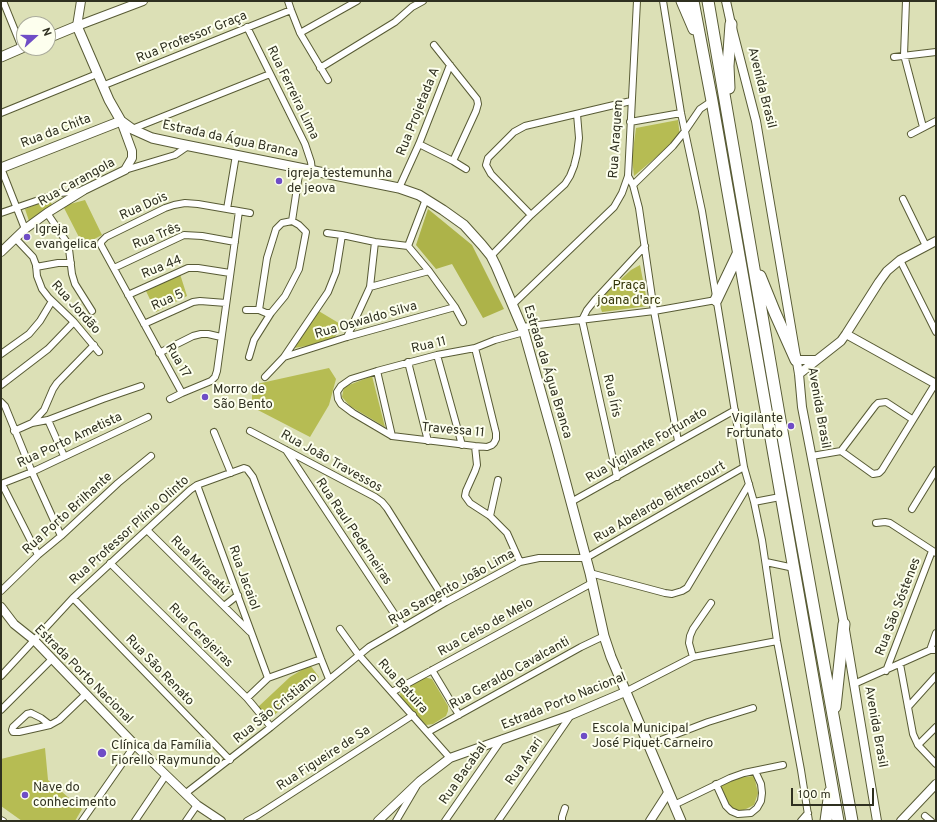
<!DOCTYPE html>
<html>
<head>
<meta charset="utf-8">
<style>
	body { margin:0 }
	#map { position:relative; width:937px; height:822px; overflow:hidden; background:#dce0b6; font-family:Overpass,sans-serif }
	canvas { display:block }
	.frame { position:absolute; inset:0; border:2px solid #2f3020; pointer-events:none }
	.north { position:absolute; left:16px; top:16px; width:40px; height:40px; box-sizing:border-box; background:#fdffee; border:1px solid #abac9c; border-radius:50%; rotate:69deg; font-size:11px; font-weight:700; line-height:16px; text-align:center; color:#2f3020 }
	.north::after { content:''; display:block; margin:auto; width:14px; height:18px; background:#6f4dc6; clip-path:polygon(50% 0,100% 100%,50% 72%,0 100%) }
	.scale { position:absolute; left:791px; top:788px; width:83px; height:18px; box-sizing:border-box; border:2px solid #2f3020; border-top:0; padding-left:5px; font-size:12px; line-height:14px; white-space:nowrap; color:#2f3020; -webkit-text-stroke:3px #fdffee; paint-order:stroke }
</style>
</head>
<body>
<div id="map">
<canvas width="937" height="822"></canvas>
<div class="frame"></div>
<div class="north">N</div>
<div class="scale">100 m</div>
</div>
<script>
const ctx = document.querySelector('canvas').getContext('2d');
ctx.lineJoin = 'round';
function fill(path, color) { ctx.fillStyle = color; ctx.fill(path, 'evenodd'); }
const shape = rows => new Path2D(rows.map(r => 'M' + r).join(''));
function strokePath(path, color, width, dash) { ctx.strokeStyle = color; ctx.lineWidth = width; ctx.lineCap = dash ? 'butt' : 'round'; ctx.setLineDash(dash || []); ctx.stroke(path); }
function write(font, color, halo, rows, align = 'center') {
  ctx.font = font + ' Overpass,sans-serif'; ctx.lineWidth = 4; ctx.setLineDash([]); ctx.textBaseline = 'middle'; ctx.strokeStyle = halo; ctx.fillStyle = color; for (const [text, x, y, turn = 0] of rows) {
    ctx.save(); ctx.translate(x, y); ctx.rotate((+turn || 0) * Math.PI / 180); ctx.textAlign = isNaN(turn) ? turn : align; if (halo) ctx.strokeText(text, 0, 0); ctx.fillText(text, 0, 0); ctx.restore();
  }
}
const green = shape([
	[678,120,680,137,634,176,632,158,636,128],
	[50,199,52,205,29,221,25,209],
	[85,200,102,235,83,245,63,206],
	[640,265,648,306,602,312,598,300,631,270],
	[180,274,187,296,156,312,146,291],
	[317,310,342,325,332,342,294,348],
	[329,368,336,379,329,405,310,437,252,407,252,385],
	[372,376,385,427,350,406,342,397,344,387],
	[310,665,319,677,273,716,267,717,258,707,290,677],
	[423,677,432,679,448,706,448,711,446,716,433,724,426,725,402,700,400,695,401,690],
	[45,748,48,780,82,809,75,821,22,821,1,806,1,759],
	[754,776,758,793,754,805,744,810,737,811,728,805,719,785,736,778]
]);
const forest = shape([
	[428,209,472,245,504,309,483,318,452,264,436,269,416,245]
]);
const minor = shape([
	[3,1,22,48],
	[288,1,291,10,300,33,328,80],
	[663,1,681,113,702,211,744,467,754,502,762,540,777,641,801,770,809,821],
	[906,1,904,55,923,127],
	[247,27,305,144,311,162,312,171],
	[300,33,357,1],
	[434,45,477,99,478,104,476,111,453,161,466,169],
	[894,57,936,52],
	[320,68,395,22,412,7,423,1],
	[102,86,291,10],
	[1,113,97,74],
	[630,122,681,113],
	[132,129,270,74],
	[911,134,936,121],
	[419,144,453,161],
	[1,168,25,229],
	[125,170,175,155,188,146],
	[628,176,633,185,639,208,654,311,678,441],
	[633,185,673,146,685,131,700,109,712,101],
	[399,188,419,144,450,65],
	[903,199,926,246],
	[227,209,236,155],
	[239,211,217,371,215,377,211,381,182,393,101,245,101,242,106,237,165,208,174,205,185,203,198,204,227,209,250,213],
	[1,213,59,193,83,191],
	[47,213,66,241,69,249,72,274,75,284,92,311],
	[531,215,491,174,486,165,488,158,514,132,525,126,631,101],
	[327,233,342,235,375,242,408,246,429,271,455,307,463,322],
	[15,238,33,257,36,265,37,276,42,289,49,298,74,322,99,352],
	[408,246,426,199],
	[491,256,531,215,565,184,570,176,574,166,577,154,579,138,577,114],
	[900,260,936,332],
	[36,267,58,263,71,263],
	[114,268,184,235,202,236,235,242],
	[370,287,429,271],
	[128,295,188,268,198,268,230,273],
	[513,304,614,207,622,193,628,176,637,1],
	[246,310,259,310,266,313,271,313,285,296,299,269,306,232,299,225,292,221,300,168],
	[259,310,267,258,276,229,282,223,292,221],
	[144,324,193,302,200,301,226,303],
	[522,327,654,311,716,300],
	[347,337,370,287,375,242],
	[475,348,496,433,496,439,494,443,492,445,487,447,475,446,392,436,353,413,341,404,338,399,337,392,341,386,351,379,377,371,437,355,475,348,495,340,524,332],
	[159,353,193,336,201,334,208,334,221,337],
	[1,354,29,334,40,321,52,301],
	[437,355,462,445],
	[249,357,254,340,271,313],
	[284,357,347,337,455,307],
	[408,362,428,441],
	[377,371,392,436],
	[265,377,284,357,328,292,336,272,342,235],
	[1,385,48,349,74,322],
	[170,399,182,393],
	[1,402,5,406,32,472,61,536],
	[48,420,64,456],
	[32,423,44,410,53,389,57,383,94,345],
	[14,431,32,423,48,420,103,399,141,386],
	[250,431,375,497,382,502,387,508,446,602],
	[214,432,231,473],
	[475,446,477,465,475,471,466,491,465,496,470,503,490,516,507,533,520,562],
	[286,450,403,627],
	[841,451,875,406,878,403,886,402,912,419],
	[812,456,841,451,873,474,879,473,882,470,935,384],
	[617,477,582,320,587,310,595,300,645,246],
	[1,484,32,472,148,417],
	[2,484,38,555],
	[197,485,268,678],
	[571,502,735,410],
	[754,502,780,497],
	[912,509,936,470],
	[490,516,498,480],
	[876,523,885,522,890,523,936,553],
	[147,530,250,632],
	[766,562,794,568],
	[110,563,247,698,271,727],
	[590,573,665,593,672,594,682,591,687,588,749,484],
	[1,591,38,555,61,536,118,483,151,456],
	[73,598,230,760],
	[224,606,238,595],
	[340,629,358,654,450,758],
	[930,650,936,633],
	[693,657,689,643,690,636,693,629,711,603],
	[900,664,913,734,918,745,936,764],
	[432,670,459,715],
	[886,671,932,551],
	[1,676,73,598,190,490,197,485,244,468,247,469,253,477,321,659,329,679],
	[854,684,930,650,936,650],
	[392,692,592,583],
	[625,692,693,657,777,641],
	[247,698,268,678,321,659],
	[908,707,936,676],
	[1,710,52,659],
	[31,713,41,718,50,725,19,732,13,732,12,730,13,727,27,714,31,713],
	[50,725,59,720,86,694],
	[428,732,581,647,604,636],
	[648,745,708,722,753,708],
	[918,745,936,727],
	[716,784,726,806,731,811,738,814,751,813,757,808,761,801,762,793,761,784,755,771],
	[186,793,271,727,369,647,446,602,520,562,539,558,586,558,744,467],
	[674,805,730,778,744,773,783,765],
	[925,816,931,821],
	[1,820,3,821],
	[82,821,135,745],
	[135,821,166,775],
	[186,821,197,805],
	[247,821,258,815,413,715],
	[396,821,416,787],
	[445,821,502,739],
	[498,821,571,715],
	[562,821,562,817,565,808],
	[801,821,808,813]
]);
const tertiary = shape([
	[81,1,77,26,143,1],
	[726,1,731,24,756,121,799,374,802,407,844,624,877,821],
	[1,252,25,229,47,213,84,190,125,170,132,158,132,151,121,121],
	[846,334,936,384],
	[796,360,816,360],
	[799,374,841,341,846,334,879,282,887,271,900,260,936,241],
	[1,607,14,624,34,640,138,748,197,805,221,821],
	[378,821,420,781,450,758,571,715,625,692],
	[650,821,668,793],
	[901,821,936,784]
]);
const secondary = shape([
	[48,38,77,26,109,100,121,121,132,129,152,138,180,144,399,188,419,195,443,210,464,225,482,245,491,256,496,266,524,332,556,446,590,573,604,636,611,657,681,821],
	[1,57,24,47],
	[1,168,121,121]
]);
const motorway = shape([
	[682,1,694,29],
	[693,1,712,101,838,821],
	[708,1,780,420,852,821],
	[729,88,728,66,731,24],
	[760,276,775,313,796,360],
	[716,300,738,254],
	[835,707,844,624],
	[826,821,830,792]
]);
const markers = [
	[279,181,4,"#6f4dc6"],
	[27,237,4,"#6f4dc6"],
	[205,397,4,"#6f4dc6"],
	[791,426,4,"#6f4dc6"],
	[584,736,4,"#6f4dc6"],
	[102,753,5,"#6f4dc6"],
	[25,795,4,"#6f4dc6"]
];
const streetNames = [
	["Rua Professor Graça",192,38,-22],
	["Avenida Brasil",761,88,76],
	["Rua Ferreira Lima",292,93,64],
	["Rua Projetada A",419,112,-68],
	["Rua da Chita",56,132,-21],
	["Rua Araquem",617,139,-86],
	["Estrada da Água Branca",230,140,12],
	["Rua Carangola",77,183,-29],
	["Rua Dois",144,207,-24],
	["Rua Três",157,237,-22],
	["Rua 44",162,268,-22],
	["Rua 5",168,301,-24],
	["Rua Jordão",75,308,48],
	["Rua Oswaldo Silva",366,321,-16],
	["Rua 11",429,346,-13],
	["Rua 17",177,361,60],
	["Estrada da Água Branca",547,372,73],
	["Rua Íris",611,396,77],
	["Avenida Brasil",818,408,80],
	["Travessa 11",453,431,5],
	["Rua Porto Ametista",70,441,-25],
	["Rua Vigilante Fortunato",647,446,-30],
	["Rua João Travessos",331,462,29],
	["Rua Abelardo Bittencourt",660,503,-30],
	["Rua Porto Brilhante",68,514,-42],
	["Rua Professor Plínio Olinto",130,531,-42],
	["Rua Raul Pederneiras",353,532,56],
	["Rua Miracatú",199,566,45],
	["Rua Jacaiol",243,578,70],
	["Rua Sargento João Lima",452,588,-29],
	["Rua São Sóstenes",899,607,-69],
	["Rua Celso de Melo",486,628,-29],
	["Rua Cerejeiras",200,636,45],
	["Rua São Renato",159,671,46],
	["Rua Geraldo Cavalcanti",510,674,-29],
	["Estrada Porto Nacional",83,675,45],
	["Rua Batuira",402,687,48],
	["Estrada Porto Nacional",564,702,-22],
	["Rua São Cristiano",276,709,-39],
	["Avenida Brasil",875,727,80],
	["Rua Figueire de Sa",324,759,-33],
	["Rua Arari",525,762,-55],
	["Rua Bacabal",464,774,-55]
];
const poiNames = [
	["igreja testemunha",287,174],
	["de jeova",287,189],
	["Igreja",35,230],
	["evangelica",35,245],
	["Morro de",213,390],
	["São Bento",213,405],
	["Vigilante",783,419,"right"],
	["Fortunato",783,434,"right"],
	["Escola Municipal",592,729],
	["José Piquet Carneiro",592,744],
	["Clínica da Família",111,746],
	["Fiorello Raymundo",111,761],
	["Nave do",33,788],
	["conhecimento",33,803]
];
const parkNames = [
	["Praça",629,286],
	["joana d'arc",629,301]
];
fill(green, '#b6bc53');
fill(forest, '#adb349');
strokePath(minor, '#585b35', 8);
strokePath(tertiary, '#585b35', 10);
strokePath(secondary, '#585b35', 11);
strokePath(motorway, '#585b35', 13);
strokePath(minor, '#fff', 6);
strokePath(tertiary, '#fff', 8);
strokePath(secondary, '#fff', 9);
strokePath(motorway, '#fff', 11);
for (const [x, y, r, color] of markers) { const dot = new Path2D(); dot.arc(x, y, r, 0, 2 * Math.PI); ctx.fillStyle = color; ctx.fill(dot); strokePath(dot, '#fdffee', 1.5); }
write('13px', '#2f3020', '#fdffee', streetNames);
write('13px', '#2f3020', '#fdffee', poiNames, 'left');
write('13px', '#323306', '#fdffee', parkNames);
</script>
</body>
</html>
